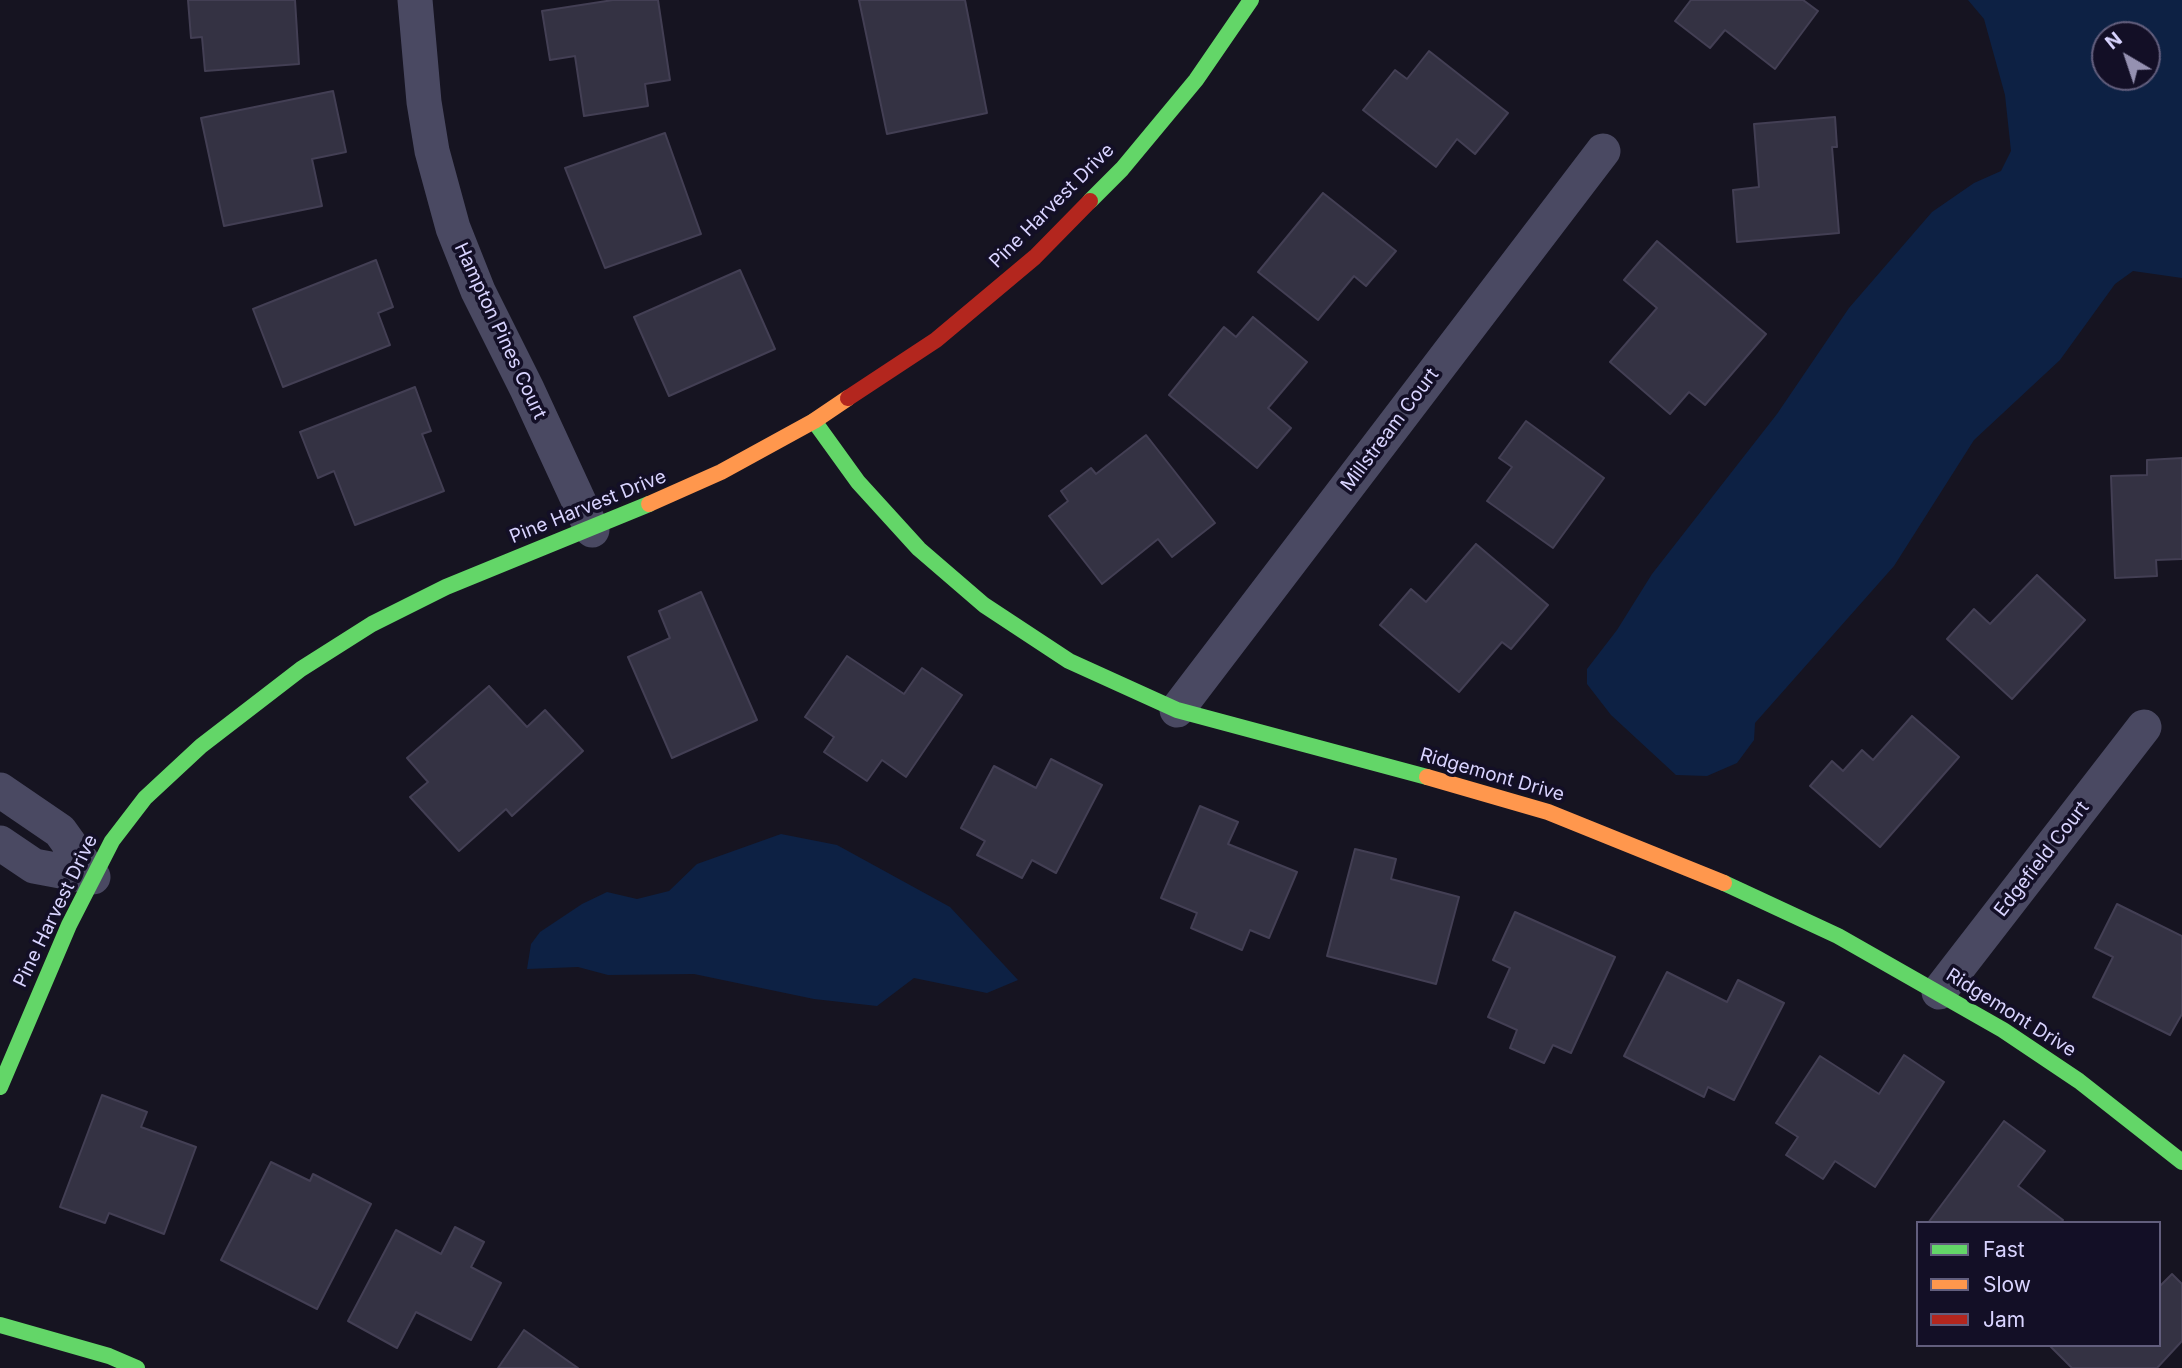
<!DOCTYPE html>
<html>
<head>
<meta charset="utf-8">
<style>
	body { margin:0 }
	#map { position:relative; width:2182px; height:1368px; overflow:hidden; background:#161421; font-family:Inter,sans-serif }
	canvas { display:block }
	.legend { position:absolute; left:1916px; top:1221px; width:245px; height:126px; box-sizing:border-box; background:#130f26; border:2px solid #625e7d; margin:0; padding:9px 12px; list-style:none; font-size:21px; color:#d9d4ff }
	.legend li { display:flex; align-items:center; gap:14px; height:35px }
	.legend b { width:35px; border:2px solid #625e7d }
	.north { position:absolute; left:2091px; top:21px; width:70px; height:70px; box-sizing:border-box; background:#130f26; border:2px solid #625e7d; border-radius:50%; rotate:321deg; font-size:19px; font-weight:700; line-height:28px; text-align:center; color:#d9d4ff }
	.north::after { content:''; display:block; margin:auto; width:24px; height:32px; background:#9591b1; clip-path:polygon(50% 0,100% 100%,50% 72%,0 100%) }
</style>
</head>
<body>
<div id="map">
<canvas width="2182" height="1368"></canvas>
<ul class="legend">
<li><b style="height:9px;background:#63d668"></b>Fast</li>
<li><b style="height:9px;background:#ff974d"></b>Slow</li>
<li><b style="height:9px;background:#b3261e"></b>Jam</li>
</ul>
<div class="north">N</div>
</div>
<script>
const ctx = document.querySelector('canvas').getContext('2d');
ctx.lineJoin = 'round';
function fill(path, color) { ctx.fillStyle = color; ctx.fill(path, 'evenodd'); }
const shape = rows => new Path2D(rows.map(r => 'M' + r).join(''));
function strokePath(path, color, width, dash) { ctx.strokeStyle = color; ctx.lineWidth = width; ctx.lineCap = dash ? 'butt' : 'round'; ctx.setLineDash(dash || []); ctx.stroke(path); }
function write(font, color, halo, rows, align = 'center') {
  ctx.font = font + ' Inter,sans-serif'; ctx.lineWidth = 7; ctx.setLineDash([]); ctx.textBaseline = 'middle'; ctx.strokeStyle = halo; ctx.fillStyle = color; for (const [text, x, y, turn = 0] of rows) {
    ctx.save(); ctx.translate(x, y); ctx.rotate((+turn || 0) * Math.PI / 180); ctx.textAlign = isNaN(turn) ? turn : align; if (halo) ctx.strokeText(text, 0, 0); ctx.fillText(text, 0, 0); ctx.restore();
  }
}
const water = shape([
	[1968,0,2182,0,2182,278,2133,271,2115,284,2060,360,1974,440,1894,566,1755,723,1754,740,1737,763,1707,776,1676,775,1611,715,1587,684,1587,669,1617,630,1652,574,1777,414,1849,308,1932,212,1974,183,2001,171,2011,151,2005,95,1984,19],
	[2105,35,2147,35,2147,77,2105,77],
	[781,834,837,845,950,907,1018,980,987,993,914,978,877,1006,814,999,694,974,608,975,578,967,527,969,531,944,540,932,582,904,607,892,637,899,669,891,697,864]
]);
const building = shape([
	[188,0,295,0,299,64,205,71,202,37,191,38,188,0],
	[613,0,658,0,670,80,645,84,648,106,584,116,575,56,550,60,542,11,613,0],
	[859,0,965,0,987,113,887,134,859,0],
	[1691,0,1803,0,1818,11,1775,69,1725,30,1710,48,1675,21,1691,0],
	[1429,51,1508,113,1475,154,1457,139,1436,167,1363,110,1395,70,1407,79,1429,51],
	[333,91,346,152,312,159,322,206,224,226,201,118,333,91],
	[1835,117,1837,147,1832,147,1839,233,1737,242,1733,190,1759,187,1754,124,1835,117],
	[665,133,701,234,605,268,565,168,665,133],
	[1323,193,1396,251,1366,286,1354,276,1318,320,1258,272,1323,193],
	[1657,241,1766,334,1705,405,1689,392,1670,414,1610,362,1657,308,1624,280,1657,241],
	[376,260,393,307,378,313,390,345,283,387,253,309,376,260],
	[740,270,775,349,669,396,634,317,740,270],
	[1253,317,1307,362,1268,408,1291,428,1257,468,1169,395,1224,327,1236,337,1253,317],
	[415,387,431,431,422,434,444,491,355,525,334,471,318,478,300,432,415,387],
	[1526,421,1604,478,1553,548,1487,501,1512,467,1499,458,1526,421],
	[1146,435,1215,523,1172,557,1158,539,1102,584,1049,516,1068,501,1061,491,1091,468,1096,474,1146,435],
	[2182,458,2182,559,2156,560,2157,576,2115,578,2111,476,2147,475,2147,460,2182,458],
	[1476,544,1548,605,1511,649,1502,642,1459,692,1380,625,1411,589,1426,602,1476,544],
	[2037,575,2085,620,2012,699,1947,639,1974,609,1990,624,2037,575],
	[701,592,757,720,672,758,628,657,670,638,659,611,701,592],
	[847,656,904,694,922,668,962,695,906,777,882,760,867,781,824,752,834,737,805,717,847,656],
	[489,686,527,727,545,710,583,751,512,816,506,809,459,851,410,797,428,782,407,758,489,686],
	[1912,716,1959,757,1880,847,1810,786,1832,761,1843,771,1862,750,1873,760,1912,716],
	[1051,759,1102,785,1056,873,1032,860,1022,878,977,855,985,841,961,828,994,766,1036,788,1051,759],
	[1200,806,1238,822,1228,844,1297,872,1269,938,1250,930,1242,950,1191,928,1197,913,1161,898,1200,806],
	[1355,849,1396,859,1391,879,1459,897,1436,984,1327,956,1355,849],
	[2117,904,2182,936,2182,1014,2170,1035,2093,997,2113,957,2095,948,2117,904],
	[1515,912,1615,957,1571,1053,1553,1045,1544,1063,1510,1048,1517,1030,1488,1017,1510,968,1493,960,1515,912],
	[1667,972,1727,1002,1738,980,1784,1003,1734,1100,1708,1087,1704,1097,1624,1056,1667,972],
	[1904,1055,1944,1082,1875,1187,1835,1161,1823,1179,1786,1155,1798,1137,1776,1123,1820,1056,1879,1094,1904,1055],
	[102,1095,147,1112,141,1127,196,1147,164,1234,109,1213,105,1223,60,1207,102,1095],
	[2004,1121,2045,1151,2018,1186,2063,1220,2061,1223,1928,1223,2004,1121],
	[271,1162,310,1181,313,1174,371,1204,317,1309,221,1260,271,1162],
	[455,1227,484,1242,471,1267,501,1283,471,1340,416,1312,397,1348,348,1321,396,1230,441,1254,455,1227],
	[2172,1274,2182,1284,2182,1341,2157,1368,2072,1368,2049,1345,2159,1345,2159,1287,2172,1274],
	[524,1330,578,1368,498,1368,524,1330]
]);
const street = shape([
	[415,0,424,102,432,151,453,228,478,291,527,389,592,530],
	[1177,710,1603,151],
	[0,790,60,831,93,877],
	[0,843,34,866,93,877],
	[1939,992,2144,727]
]);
const fast = shape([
	[1090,201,1122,169,1196,80,1251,0],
	[814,421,858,482,919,549,984,605,1069,661,1177,710,1427,777],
	[1724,883,1838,936,2003,1030,2079,1081,2182,1162],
	[0,1087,69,925,112,841,145,798,201,746,301,669,372,624,446,587,649,504],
	[0,1325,109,1356,137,1368]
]);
const slow = shape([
	[649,504,721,472,814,421,848,398],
	[1427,777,1548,812,1724,883]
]);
const jam = shape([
	[848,398,936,340,1035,257,1090,201]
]);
const streetNames = [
	["Pine Harvest Drive",1052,206,-45],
	["Hampton Pines Court",500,331,65],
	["Millstream Court",1390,430,-53],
	["Pine Harvest Drive",588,507,-22],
	["Ridgemont Drive",1492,775,16],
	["Edgefield Court",2042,859,-52],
	["Pine Harvest Drive",56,911,-64],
	["Ridgemont Drive",2011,1013,32]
];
fill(water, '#0d2144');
fill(building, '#343243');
strokePath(building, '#433f54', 2);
strokePath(street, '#4a4962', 35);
strokePath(fast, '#63d668', 16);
strokePath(slow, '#ff974d', 16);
strokePath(jam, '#b3261e', 16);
write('19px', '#d9d4ff', '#130f26', streetNames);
</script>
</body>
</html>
